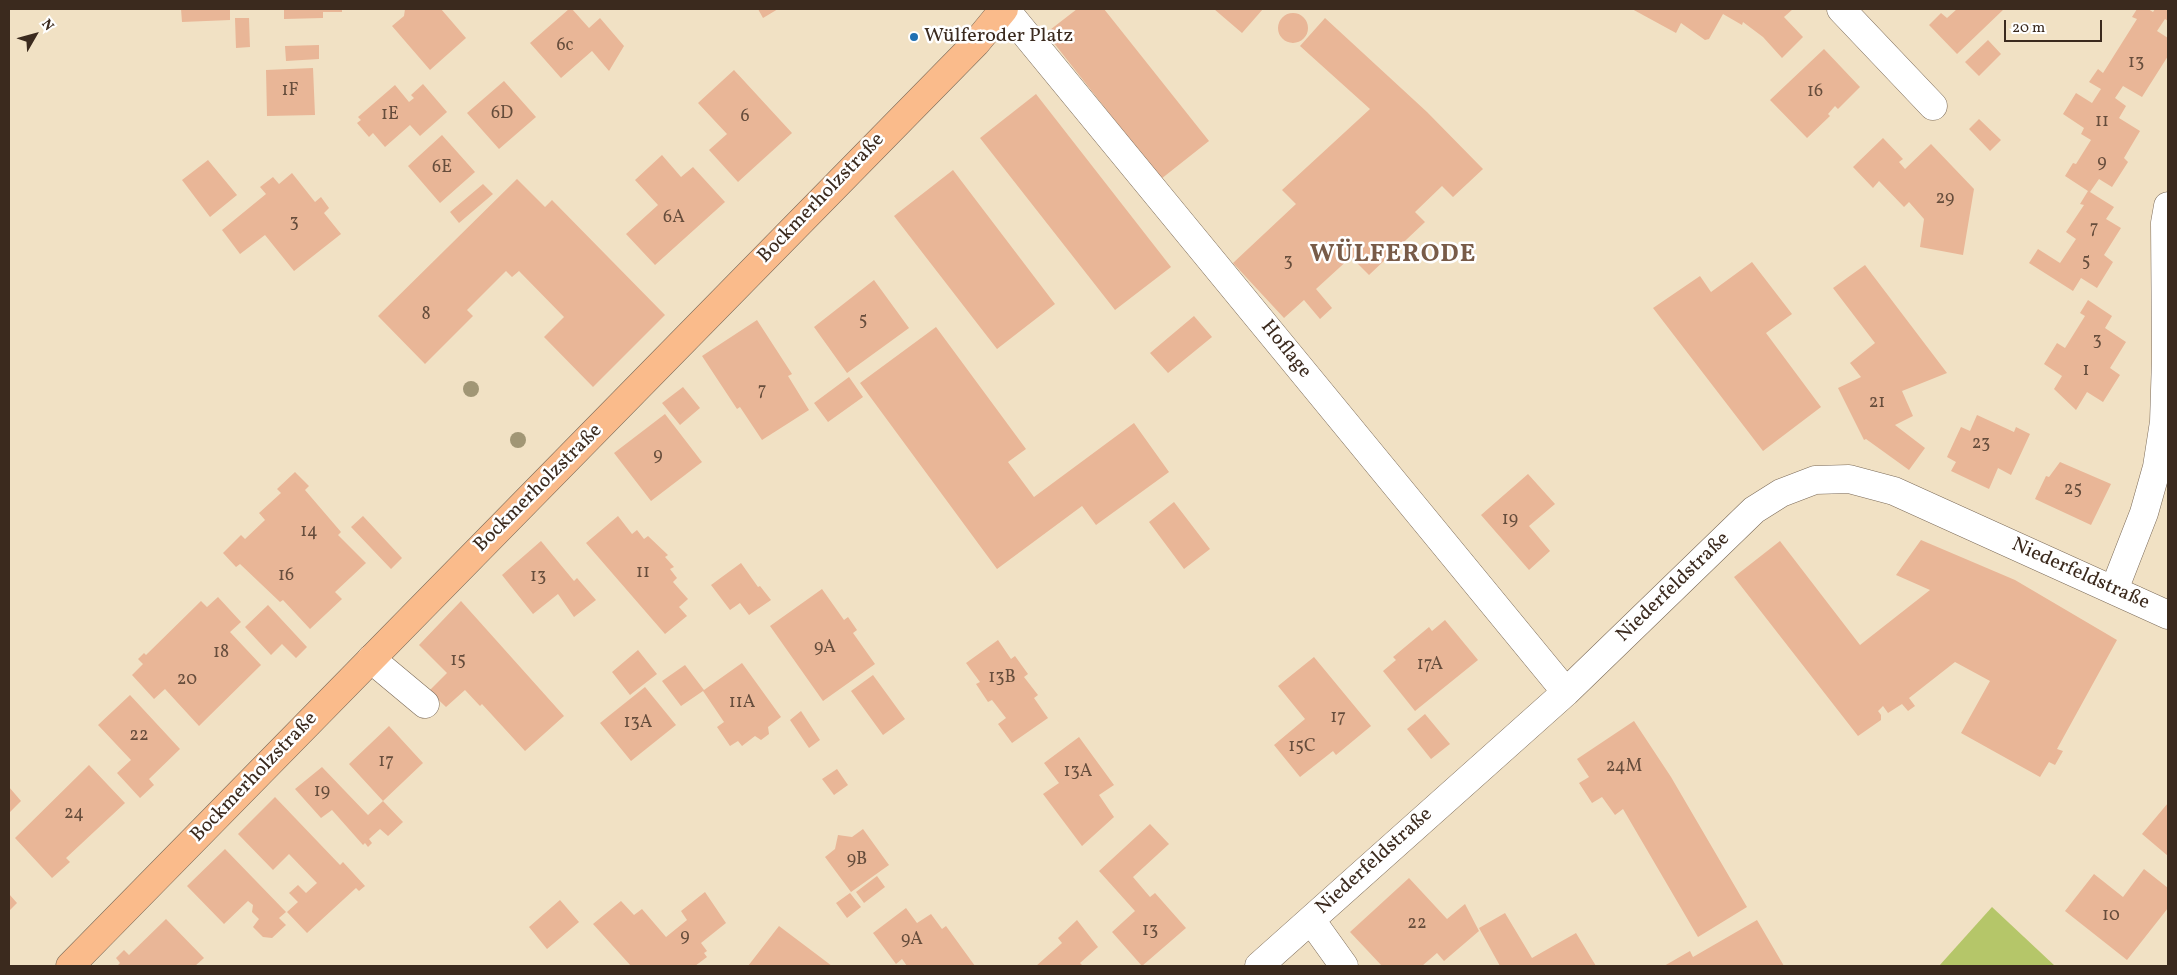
<!DOCTYPE html>
<html>
<head>
<meta charset="utf-8">
<style>
	body { margin:0 }
	#map { position:relative; width:2177px; height:975px; overflow:hidden; background:#f1e1c4; font-family:Vollkorn,serif }
	canvas { display:block }
	.frame { position:absolute; inset:0; border:10px solid #3b2a1e; pointer-events:none }
	.north { position:absolute; left:10px; top:10px; width:50px; height:50px; -webkit-text-stroke:4px #fff; paint-order:stroke; rotate:52deg; font-size:14px; font-weight:700; line-height:20px; text-align:center; color:#3b2a1e }
	.north::after { content:''; display:block; margin:auto; width:18px; height:22px; background:#3b2a1e; clip-path:polygon(50% 0,100% 100%,50% 72%,0 100%) }
	.scale { position:absolute; left:2004px; top:20px; width:98px; height:22px; box-sizing:border-box; border:2px solid #3b2a1e; border-top:0; padding-left:6px; font-size:15px; line-height:18px; white-space:nowrap; color:#3b2a1e; -webkit-text-stroke:4px #fff; paint-order:stroke }
</style>
</head>
<body>
<div id="map">
<canvas width="2177" height="975"></canvas>
<div class="frame"></div>
<div class="north">N</div>
<div class="scale">20 m</div>
</div>
<script>
const ctx = document.querySelector('canvas').getContext('2d');
ctx.lineJoin = 'round';
function fill(path, color) { ctx.fillStyle = color; ctx.fill(path, 'evenodd'); }
const shape = rows => new Path2D(rows.map(r => 'M' + r).join(''));
function strokePath(path, color, width, dash) { ctx.strokeStyle = color; ctx.lineWidth = width; ctx.lineCap = dash ? 'butt' : 'round'; ctx.setLineDash(dash || []); ctx.stroke(path); }
function write(font, color, halo, rows, align = 'center') {
  ctx.font = font + ' Vollkorn,serif'; ctx.lineWidth = 5; ctx.setLineDash([]); ctx.textBaseline = 'middle'; ctx.strokeStyle = halo; ctx.fillStyle = color; for (const [text, x, y, turn = 0] of rows) {
    ctx.save(); ctx.translate(x, y); ctx.rotate((+turn || 0) * Math.PI / 180); ctx.textAlign = isNaN(turn) ? turn : align; if (halo) ctx.strokeText(text, 0, 0); ctx.fillText(text, 0, 0); ctx.restore();
  }
}
const green = shape([
	[1992,907,2055,966,1939,966]
]);
const building = shape([
	[181,9,230,9,230,20,182,22],
	[284,9,342,9,342,12,323,12,323,18,284,19],
	[405,9,441,9,466,38,430,70,392,26,404,16],
	[569,9,572,9,589,28,600,18,624,46,609,71,592,51,561,78,530,43],
	[758,9,778,9,763,18],
	[1077,9,1104,9,1209,141,1161,179,1046,33],
	[1214,9,1263,9,1242,33],
	[1632,9,1793,9,1784,17,1803,37,1782,58,1763,37,1743,22,1742,25,1723,14,1709,39,1705,40,1681,23,1676,33],
	[1957,9,2004,9,1957,54,1929,25,1941,13,1947,18],
	[2137,9,2148,9,2153,12,2155,9,2168,9,2168,21,2165,19,2157,31,2168,38,2168,56,2142,97,2123,86,2115,98,2126,106,2119,118,2140,131,2124,158,2128,162,2112,187,2099,179,2090,192,2114,207,2106,219,2121,228,2104,255,2113,262,2097,288,2081,278,2073,291,2029,263,2038,249,2060,263,2076,239,2066,232,2084,205,2080,204,2088,191,2065,176,2073,163,2076,164,2091,140,2081,134,2084,128,2063,114,2076,93,2092,103,2101,89,2089,82,2098,69,2103,73,2137,19,2132,17],
	'1278 28a15 15 0 1 1 30 0a15 15 0 1 1-30 0Z',
	[235,18,249,18,250,47,236,48],
	[1325,18,1427,112,1483,169,1453,197,1442,186,1415,212,1425,222,1369,275,1351,257,1316,289,1332,308,1320,319,1304,300,1284,318,1233,263,1296,204,1282,190,1370,109,1300,46],
	[1988,40,2001,54,1979,76,1965,62],
	[319,45,319,59,286,61,285,46],
	[1824,49,1860,87,1838,109,1835,106,1828,114,1830,116,1807,138,1770,100],
	[313,68,315,115,267,116,266,70],
	[734,70,792,133,738,182,709,150,727,134,698,103],
	[504,81,536,117,499,149,467,113],
	[423,84,447,112,420,136,410,125,385,147,373,133,369,137,357,123,361,120,358,117,395,85,409,102,414,98,411,95],
	[1036,94,1171,267,1115,310,980,138],
	[1979,119,2001,140,1990,151,1969,129],
	[442,135,475,172,440,203,408,166],
	[1883,138,1903,159,1899,162,1905,169,1931,144,1974,189,1963,255,1920,247,1924,219,1909,202,1904,207,1879,181,1873,188,1853,167],
	[662,155,681,177,693,167,725,202,655,265,626,234,658,205,635,180],
	[208,160,237,195,210,217,182,180],
	[953,170,1055,304,997,349,894,216],
	[292,173,315,202,321,197,329,208,324,213,341,234,294,271,265,235,240,254,222,230,266,194,260,187,273,177,279,184],
	[517,179,545,207,552,200,665,315,593,387,544,337,564,317,519,271,512,277,506,271,467,310,473,316,425,364,378,316],
	[483,184,493,194,459,223,450,212],
	[1752,262,1792,314,1766,333,1821,407,1763,451,1653,308,1700,276,1711,292],
	[1865,265,1947,373,1902,391,1913,416,1895,425,1925,448,1909,470,1866,439,1864,440,1838,388,1861,377,1850,363,1875,343,1833,288],
	[874,280,909,328,847,373,814,327],
	[2088,300,2112,316,2105,328,2126,342,2110,368,2120,375,2103,402,2087,392,2076,410,2054,389,2062,376,2044,364,2057,343,2065,348,2085,316,2080,313],
	[1194,316,1212,337,1168,373,1150,353],
	[757,320,792,374,788,376,809,410,762,440,740,407,737,409,702,356],
	[936,327,1026,449,1008,462,1034,497,1134,423,1169,472,1096,525,1082,506,997,569,860,383],
	[849,377,863,397,828,422,814,403],
	[683,387,700,408,680,425,662,403],
	[665,414,702,462,651,501,614,453],
	[1977,415,2014,432,2016,427,2030,434,2011,475,1998,468,1989,489,1951,471,1956,462,1947,457,1961,427,1970,431],
	[2060,462,2111,484,2091,525,2035,499,2046,476,2049,477],
	[295,472,309,486,305,490,341,532,338,535,366,563,335,592,342,599,310,629,283,600,280,602,240,564,236,567,223,553,241,535,245,539,265,520,259,513,281,493,277,489],
	[1528,474,1555,504,1529,526,1550,551,1529,570,1481,515],
	[1174,502,1210,549,1184,569,1149,522],
	[363,516,402,558,391,569,351,527],
	[618,516,632,534,637,530,644,539,648,536,668,555,665,557,674,567,670,569,677,578,673,582,688,599,679,607,687,616,665,634,586,543],
	[1921,540,2015,580,2117,640,2057,749,2063,751,2055,765,2049,762,2040,777,1961,733,1990,681,1955,662,1909,698,1915,706,1908,711,1902,704,1888,713,1883,706,1878,711,1881,715,1881,720,1858,736,1734,577,1780,541,1860,645,1930,590,1896,575],
	[541,541,574,581,577,578,596,600,574,617,558,594,533,614,502,575],
	[741,563,758,587,760,586,771,600,749,615,740,603,730,610,711,585],
	[822,589,844,620,848,617,857,630,853,633,875,664,823,701,770,626],
	[218,597,241,622,230,632,261,665,199,726,165,689,154,699,132,675,143,664,138,659,144,653,146,655,201,601,207,607],
	[461,601,564,716,525,751,482,704,480,706,465,690,446,707,429,691,447,673,419,645],
	[268,605,307,647,296,658,282,644,271,655,245,627],
	[1445,620,1478,660,1415,711,1383,671,1396,660,1393,657,1429,627,1432,631],
	[998,640,1011,659,1015,656,1028,674,1024,677,1038,695,1034,698,1048,718,1012,743,998,724,1006,718,992,700,988,702,976,684,980,682,966,663],
	[638,650,657,674,630,695,612,672],
	[1314,657,1371,726,1336,755,1333,751,1300,777,1274,745,1305,719,1278,686],
	[742,663,781,717,768,727,769,734,761,740,755,736,742,746,738,741,730,746,717,727,724,722,703,691,681,706,662,681,685,665,704,690],
	[873,675,905,719,883,735,851,691],
	[645,687,676,725,631,761,600,723],
	[130,695,180,749,149,779,154,785,140,798,117,773,131,760,98,725],
	[801,711,820,740,809,748,790,720],
	[1425,714,1450,744,1431,759,1407,729],
	[1634,721,1671,777,1747,907,1698,937,1623,809,1615,815,1602,797,1592,803,1579,783,1589,777,1577,759],
	[389,726,423,763,383,801,403,822,388,836,380,829,369,839,372,843,368,847,365,843,363,845,332,810,321,818,295,789,322,767,368,815,383,801,349,764],
	[1079,737,1114,785,1099,795,1114,817,1082,846,1043,794,1059,783,1044,763],
	[89,765,125,803,66,858,70,862,52,878,15,838],
	[837,769,848,785,834,795,822,779],
	[9,787,21,801,9,813],
	[275,797,340,865,343,862,365,886,359,891,356,888,307,933,287,912,298,902,289,893,298,885,306,893,317,883,289,854,273,870,238,834],
	[2168,803,2168,856,2142,834],
	[1150,824,1169,844,1133,877,1150,897,1155,893,1186,928,1142,966,1112,932,1135,911,1099,871],
	[863,829,889,865,851,892,825,857,835,849,838,835,852,837],
	[225,849,286,912,279,918,286,925,272,938,263,937,253,927,259,919,252,912,253,905,248,901,224,924,187,886],
	[2144,869,2168,888,2168,908,2127,960,2065,911,2094,874,2123,897],
	[877,876,885,887,864,903,856,892],
	[1409,878,1447,919,1465,904,1479,931,1444,961,1437,953,1422,966,1382,966,1350,932],
	[705,892,726,923,701,943,707,951,704,953,707,957,695,966,631,966,593,924,621,901,634,915,642,909,666,937,687,920,681,911],
	[850,893,861,907,847,918,836,903],
	[9,894,17,903,9,911],
	[560,900,579,922,547,949,529,927],
	[906,908,917,923,931,914,942,929,946,926,975,966,907,966,902,959,896,964,873,933],
	[1505,913,1532,958,1576,933,1596,966,1500,966,1479,928],
	[166,919,204,958,195,966,117,966,120,963,116,958,124,950,129,955],
	[1077,920,1098,947,1080,963,1083,966,1036,966,1062,943,1058,938],
	[1757,920,1784,966,1664,966,1690,951,1693,957],
	[779,926,832,966,748,966]
]);
const minor = shape([
	[1005,9,1566,692],
	[1841,9,1933,106],
	[2114,590,2144,513,2157,467,2164,422,2166,359,2165,223,2168,206],
	[371,659,425,704],
	[1311,920,1344,966],
	[1259,966,1566,692,1754,510,1781,493,1815,480,1849,479,1894,491,2168,615]
]);
const major = shape([
	[70,966,976,43,1004,9]
]);
const trees = [
	[471,389],
	[518,440]
];
const markers = [
	[914,37,5,"#1f6fb2"]
];
const numberNames = [
	["6c",565,47],
	["13",2136,64],
	["1F",290,92],
	["16",1815,93],
	["6D",502,115],
	["1E",390,116],
	["6",745,118],
	["11",2102,123],
	["9",2102,164],
	["6E",442,169],
	["29",1945,200],
	["6A",674,219],
	["3",294,224],
	["7",2094,230],
	["3",1288,263],
	["5",2086,263],
	["8",426,316],
	["5",863,322],
	["3",2097,342],
	["1",2086,372],
	["7",762,392],
	["21",1877,404],
	["23",1981,445],
	["9",658,457],
	["25",2073,491],
	["19",1510,521],
	["14",309,533],
	["11",643,574],
	["16",286,577],
	["13",538,578],
	["9A",825,649],
	["18",221,654],
	["15",458,662],
	["17A",1430,666],
	["13B",1002,679],
	["20",187,681],
	["11A",742,704],
	["17",1338,719],
	["13A",638,724],
	["22",139,737],
	["15C",1302,748],
	["17",386,763],
	["24M",1624,768],
	["13A",1078,773],
	["19",322,793],
	["24",74,815],
	["9B",857,861],
	["10",2111,917],
	["22",1417,925],
	["13",1150,932],
	["9",685,938],
	["9A",912,941]
];
const poiNames = [
	["Wülferoder Platz",924,37]
];
const streetNames = [
	["Bockmerholzstraße",822,199,-46],
	["Hoflage",1285,350,51],
	["Bockmerholzstraße",539,489,-45],
	["Niederfeldstraße",2080,575,24],
	["Niederfeldstraße",1674,588,-44],
	["Bockmerholzstraße",255,778,-46],
	["Niederfeldstraße",1375,862,-42]
];
const districtNames = [
	["WÜLFERODE",1393,256]
];
fill(green, '#b5c669');
fill(building, '#e9b697');
strokePath(minor, '#7b6a58', 29);
strokePath(major, '#7b6a58', 29);
strokePath(minor, '#fff', 28);
strokePath(major, '#fabb8b', 28);
ctx.fillStyle = '#a19675';
for (const [x, y] of trees) { ctx.beginPath(); ctx.arc(x, y, 8, 0, 2 * Math.PI); ctx.fill(); }
for (const [x, y, r, color] of markers) { const dot = new Path2D(); dot.arc(x, y, r, 0, 2 * Math.PI); ctx.fillStyle = color; ctx.fill(dot); strokePath(dot, '#fff', 2); }
write('18px', '#664d3c', null, numberNames);
write('20px', '#3b2a1e', '#fff', poiNames, 'left');
write('20px', '#3b2a1e', '#fff', streetNames);
ctx.letterSpacing = '1px';
write('bold 25px', '#785b48', '#fff', districtNames);
ctx.letterSpacing = '0px';
</script>
</body>
</html>
